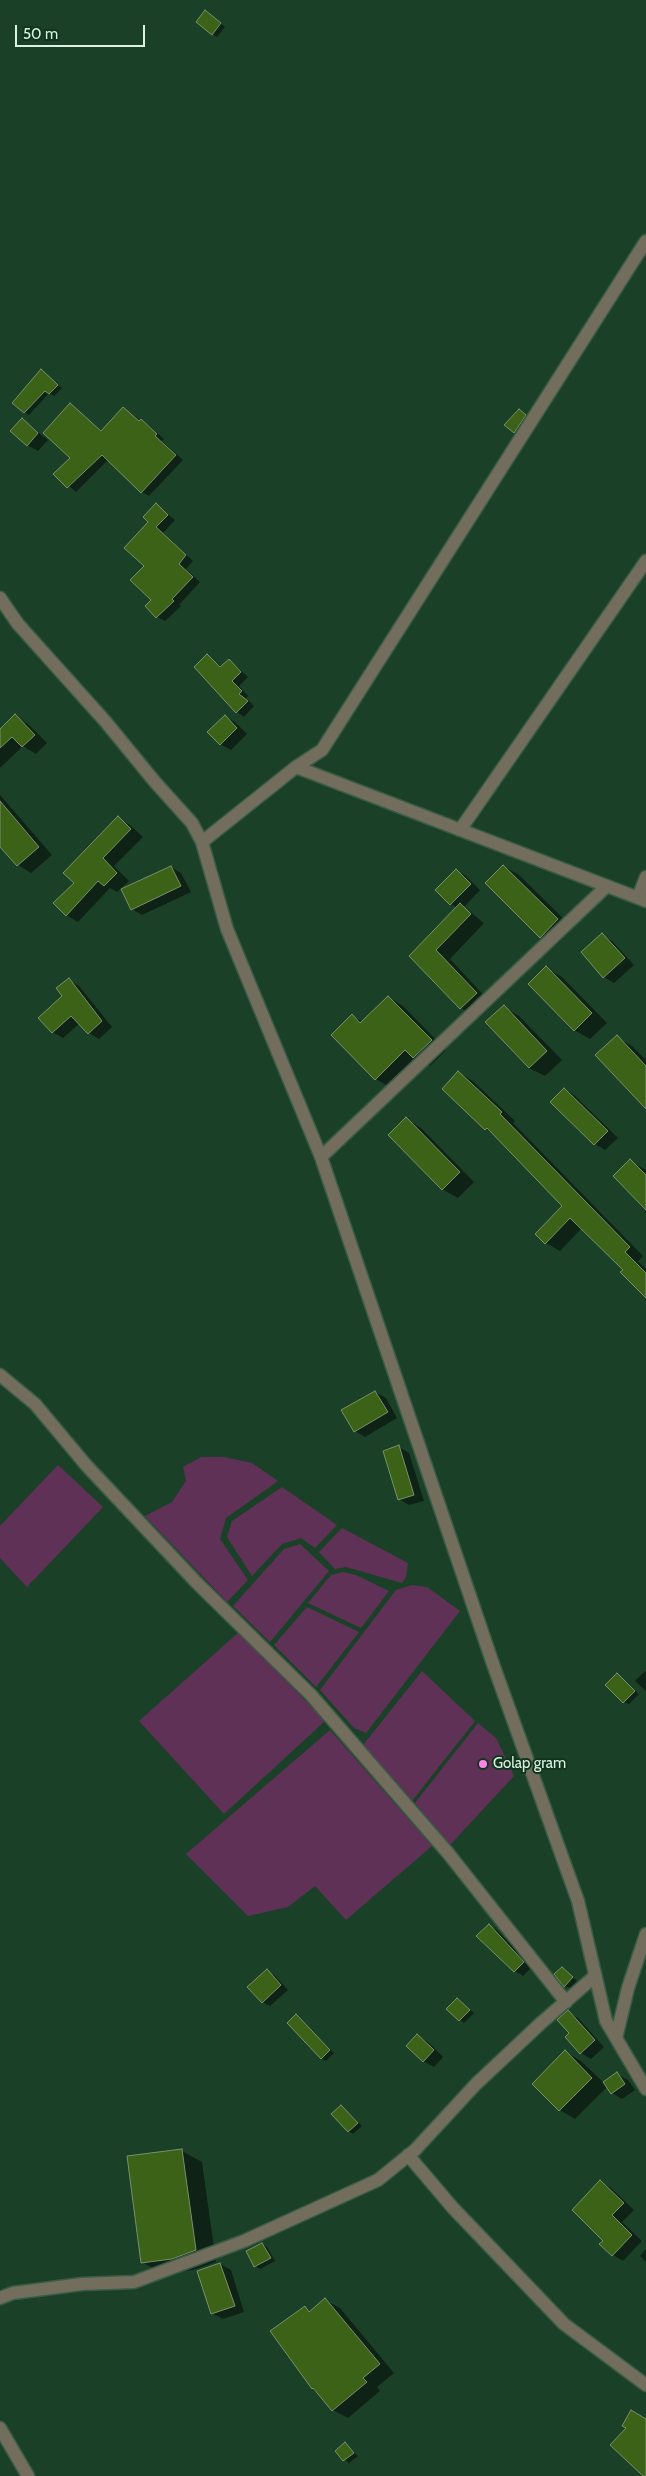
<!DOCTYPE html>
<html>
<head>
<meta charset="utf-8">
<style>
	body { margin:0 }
	#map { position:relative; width:646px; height:2476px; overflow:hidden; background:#1b4028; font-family:Cabin,sans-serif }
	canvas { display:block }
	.scale { position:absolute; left:15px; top:25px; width:130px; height:22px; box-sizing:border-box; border:2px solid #dcf1e2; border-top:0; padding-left:6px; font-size:15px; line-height:18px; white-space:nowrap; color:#dcf1e2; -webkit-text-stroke:4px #10361e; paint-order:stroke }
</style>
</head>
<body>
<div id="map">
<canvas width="646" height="2476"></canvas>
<div class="scale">50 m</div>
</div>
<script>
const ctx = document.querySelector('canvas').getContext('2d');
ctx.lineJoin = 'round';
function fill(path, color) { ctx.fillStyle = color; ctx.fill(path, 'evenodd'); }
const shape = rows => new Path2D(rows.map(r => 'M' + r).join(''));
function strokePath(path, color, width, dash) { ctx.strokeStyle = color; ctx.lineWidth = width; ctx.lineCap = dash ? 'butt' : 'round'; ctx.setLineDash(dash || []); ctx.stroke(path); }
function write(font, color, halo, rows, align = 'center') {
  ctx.font = font + ' Cabin,sans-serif'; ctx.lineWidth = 4; ctx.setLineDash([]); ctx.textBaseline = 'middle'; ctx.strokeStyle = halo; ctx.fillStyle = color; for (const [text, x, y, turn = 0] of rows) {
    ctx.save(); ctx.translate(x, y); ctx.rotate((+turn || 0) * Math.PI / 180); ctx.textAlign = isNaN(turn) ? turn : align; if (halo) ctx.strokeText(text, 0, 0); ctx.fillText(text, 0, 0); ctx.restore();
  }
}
const green = shape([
	[201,1457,224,1457,252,1463,278,1481,226,1518,220,1539,248,1580,227,1602,145,1516,172,1502,186,1481,183,1467],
	[58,1465,103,1507,27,1587,0,1558,0,1526],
	[282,1487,337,1525,315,1548,301,1538,282,1544,252,1576,227,1537,232,1521],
	[342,1528,408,1563,406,1577,402,1583,346,1567,335,1569,319,1552],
	[300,1544,329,1571,270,1642,233,1606,284,1549],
	[343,1572,356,1575,389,1591,361,1628,308,1603,331,1575],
	[412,1585,427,1587,460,1611,366,1733,354,1728,320,1690,396,1590],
	[307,1607,359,1632,316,1687,274,1645],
	[239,1632,325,1721,224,1814,139,1721],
	[422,1671,475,1721,412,1801,363,1745],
	[478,1723,496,1738,514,1776,450,1845,415,1803],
	[330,1730,432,1846,346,1920,315,1886,288,1907,248,1916,186,1854]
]);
const shadow = shape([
	[206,12,225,27,217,37,212,34],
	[41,370,62,388,54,396,49,393,29,415,24,412],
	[71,405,102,431,123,409,148,425,164,439,162,441,183,460,149,496,142,492,109,459,76,492,55,474,72,458],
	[520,410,530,418,519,435,506,425],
	[22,420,48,440,38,451,27,445],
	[156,505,175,520,163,533,193,561,186,569,200,582,179,605,181,606,165,621,157,617,145,566],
	[207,655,222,667,229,660,248,677,239,686,248,696,246,698,254,706,244,717,237,712],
	[15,716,28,724,47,743,36,754,23,746,0,768,0,731],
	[225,716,235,722,247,734,231,750,220,744],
	[0,795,52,855,31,873,18,865,0,845],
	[118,818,130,825,143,837,114,866,129,881,117,892,110,888,78,922,66,915,76,883],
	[503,866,519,875,573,928,556,945,541,937],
	[171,867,181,873,191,892,142,915,132,909],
	[456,870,466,876,480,890,464,907,484,923,450,959,490,1002,475,1016,461,1008,411,956,457,908,451,904],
	[602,935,612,941,634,965,614,983,604,977],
	[546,968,562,977,607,1023,590,1039,574,1030],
	[69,980,79,986,112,1027,99,1039,89,1033,80,1023,63,1038,52,1032],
	[388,997,403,1006,446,1050,430,1066,419,1060,391,1088,376,1079,352,1016,363,1022],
	[504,1007,519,1016,562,1060,545,1076,529,1068],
	[617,1037,632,1046,646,1060,646,1107],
	[459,1073,473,1081,515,1121,513,1123,643,1256,638,1261,646,1269,646,1296,625,1270,582,1228,560,1251,546,1243,536,1234,563,1206,494,1134,486,1129],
	[564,1089,574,1095,618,1138,605,1150,595,1144,551,1102],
	[406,1119,421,1128,474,1182,458,1198,442,1189],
	[630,1161,646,1170,646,1208],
	[375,1392,386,1398,397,1418,365,1437,355,1431],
	[399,1447,409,1453,424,1501,409,1505,399,1499],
	[645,1671,646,1672,646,1691,635,1681],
	[617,1675,639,1694,629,1704,624,1702],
	[489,1925,497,1930,532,1967,523,1976,515,1971,478,1936],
	[562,1968,577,1981,570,1988,565,1986],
	[267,1971,275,1976,288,1990,270,2006,262,2002],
	[457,1999,474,2013,464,2023,448,2009],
	[568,2012,578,2018,604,2047,591,2059,581,2053,571,2033],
	[296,2016,334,2053,326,2061,321,2058],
	[418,2036,428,2042,443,2057,434,2067,423,2061],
	[566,2052,581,2061,604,2083,617,2074,628,2080,635,2090,622,2099,612,2093,608,2086,575,2119,560,2110],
	[342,2107,362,2126,353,2134,348,2131],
	[182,2151,202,2162,216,2262,193,2270,163,2274,142,2262],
	[601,2182,611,2188,634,2210,622,2222,642,2241,623,2261,613,2255,605,2241],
	[262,2244,267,2247,275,2261,260,2269,255,2266],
	[646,2249,646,2262,640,2256],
	[220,2264,231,2270,244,2312,223,2319,212,2313],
	[325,2300,340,2308,394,2373,377,2387,380,2391,348,2418,333,2410,312,2388,305,2308,311,2312],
	[345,2444,358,2456,349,2463,337,2451]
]);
const building = shape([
	[205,10,221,23,212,35,196,22,205,10],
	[41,369,58,385,49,394,45,391,24,413,12,403,41,369],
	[70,403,101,431,123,407,139,421,141,419,157,434,155,436,176,455,141,493,102,455,67,488,53,474,70,458,43,433,70,403],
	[519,409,526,415,514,433,504,425,519,409],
	[22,418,38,433,27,446,10,431,22,418],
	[156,503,168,515,156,527,186,555,179,564,193,577,172,599,174,601,156,618,145,606,151,600,130,580,144,566,124,548,148,522,143,517,156,503],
	[207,654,220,667,229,659,241,672,232,681,242,691,239,694,248,701,236,713,194,667,207,654],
	[15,714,35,735,22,747,12,737,0,748,0,729,15,714],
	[225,715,237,728,220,745,207,732,225,715],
	[0,801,39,847,17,866,0,847,0,801],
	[118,816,131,829,103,858,117,873,104,886,98,881,66,916,53,903,74,883,63,873,118,816],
	[503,865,558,919,540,938,485,883,503,865],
	[171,866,181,886,131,910,121,889,171,866],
	[456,869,471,884,450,905,435,890,456,869],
	[460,903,471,914,436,950,477,993,460,1009,409,956,460,903],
	[602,933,625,958,603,978,581,952,602,933],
	[546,966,592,1013,574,1031,528,984,546,966],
	[69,978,102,1021,88,1034,71,1016,52,1033,38,1018,62,996,56,988,69,978],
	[388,996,432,1040,413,1058,405,1050,375,1080,331,1035,352,1014,360,1023,388,996],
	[504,1005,547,1051,529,1068,485,1022,504,1005],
	[617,1035,646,1066,646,1109,595,1055,617,1035],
	[458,1071,502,1112,500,1114,630,1247,625,1252,646,1273,646,1298,620,1272,623,1270,570,1218,545,1244,535,1234,562,1206,487,1128,485,1130,442,1089,458,1071],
	[564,1088,608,1131,594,1145,550,1102,564,1088],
	[406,1117,460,1172,442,1190,388,1135,406,1117],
	[630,1159,646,1175,646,1210,613,1176,630,1159],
	[375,1391,388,1412,354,1432,341,1410,375,1391],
	[399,1445,414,1495,398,1500,383,1451,399,1445],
	[617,1673,635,1691,623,1703,605,1685,617,1673],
	[489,1924,524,1962,514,1972,476,1936,489,1924],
	[562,1967,573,1977,564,1987,554,1974,562,1967],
	[267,1969,281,1985,262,2003,247,1987,267,1969],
	[457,1998,470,2010,459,2021,446,2009,457,1998],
	[568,2010,595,2040,580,2054,565,2037,569,2033,557,2020,568,2010],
	[296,2014,330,2050,321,2059,287,2023,296,2014],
	[417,2034,434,2050,423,2062,406,2046,417,2034],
	[565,2050,592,2078,559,2111,532,2084,565,2050],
	[617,2072,625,2084,611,2094,603,2082,617,2072],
	[341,2105,358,2123,348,2132,331,2114,341,2105],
	[182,2149,196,2250,172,2259,141,2263,127,2156,182,2149],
	[600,2180,624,2203,612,2215,632,2235,612,2256,599,2244,603,2241,572,2210,600,2180],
	[262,2243,271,2258,254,2267,246,2251,262,2243],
	[220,2263,235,2306,211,2314,197,2271,220,2263],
	[325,2298,380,2364,363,2378,367,2382,332,2411,313,2388,312,2389,270,2331,305,2306,309,2312,325,2298],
	[631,2410,646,2419,646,2476,643,2476,610,2445,626,2428,622,2426,631,2410],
	[345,2442,354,2453,343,2461,335,2451,345,2442]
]);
const minor = shape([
	[0,598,18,624,105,721,155,782,192,823,202,842,227,929,321,1157,493,1664,578,1901,606,2021,646,2089],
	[296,767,322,750,646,241],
	[460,830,646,561],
	[202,842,296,767,646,901],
	[638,898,646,877],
	[321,1157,607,886],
	[0,1375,35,1404,86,1465,197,1583,311,1695,448,1853,566,2002],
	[616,2038,628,1988,646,1934],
	[408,2155,453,2208,564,2324,646,2385],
	[0,2298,13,2293,82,2284,134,2282,244,2241,378,2180,415,2150,476,2084,541,2023,595,1976],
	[0,2428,28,2476]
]);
const markers = [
	[483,1764,5,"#fa87e7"]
];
const poiNames = [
	["Golap gram",493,1764]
];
fill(green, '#5f3157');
fill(shadow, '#0007');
fill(building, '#3b6217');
strokePath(building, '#79906a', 1);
strokePath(minor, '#3a5c46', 15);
strokePath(minor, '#726d5c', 12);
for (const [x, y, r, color] of markers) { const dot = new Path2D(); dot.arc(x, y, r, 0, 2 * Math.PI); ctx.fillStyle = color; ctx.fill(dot); strokePath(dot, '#10361e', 2); }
write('15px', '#dcf1e2', '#10361e', poiNames, 'left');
</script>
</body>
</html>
